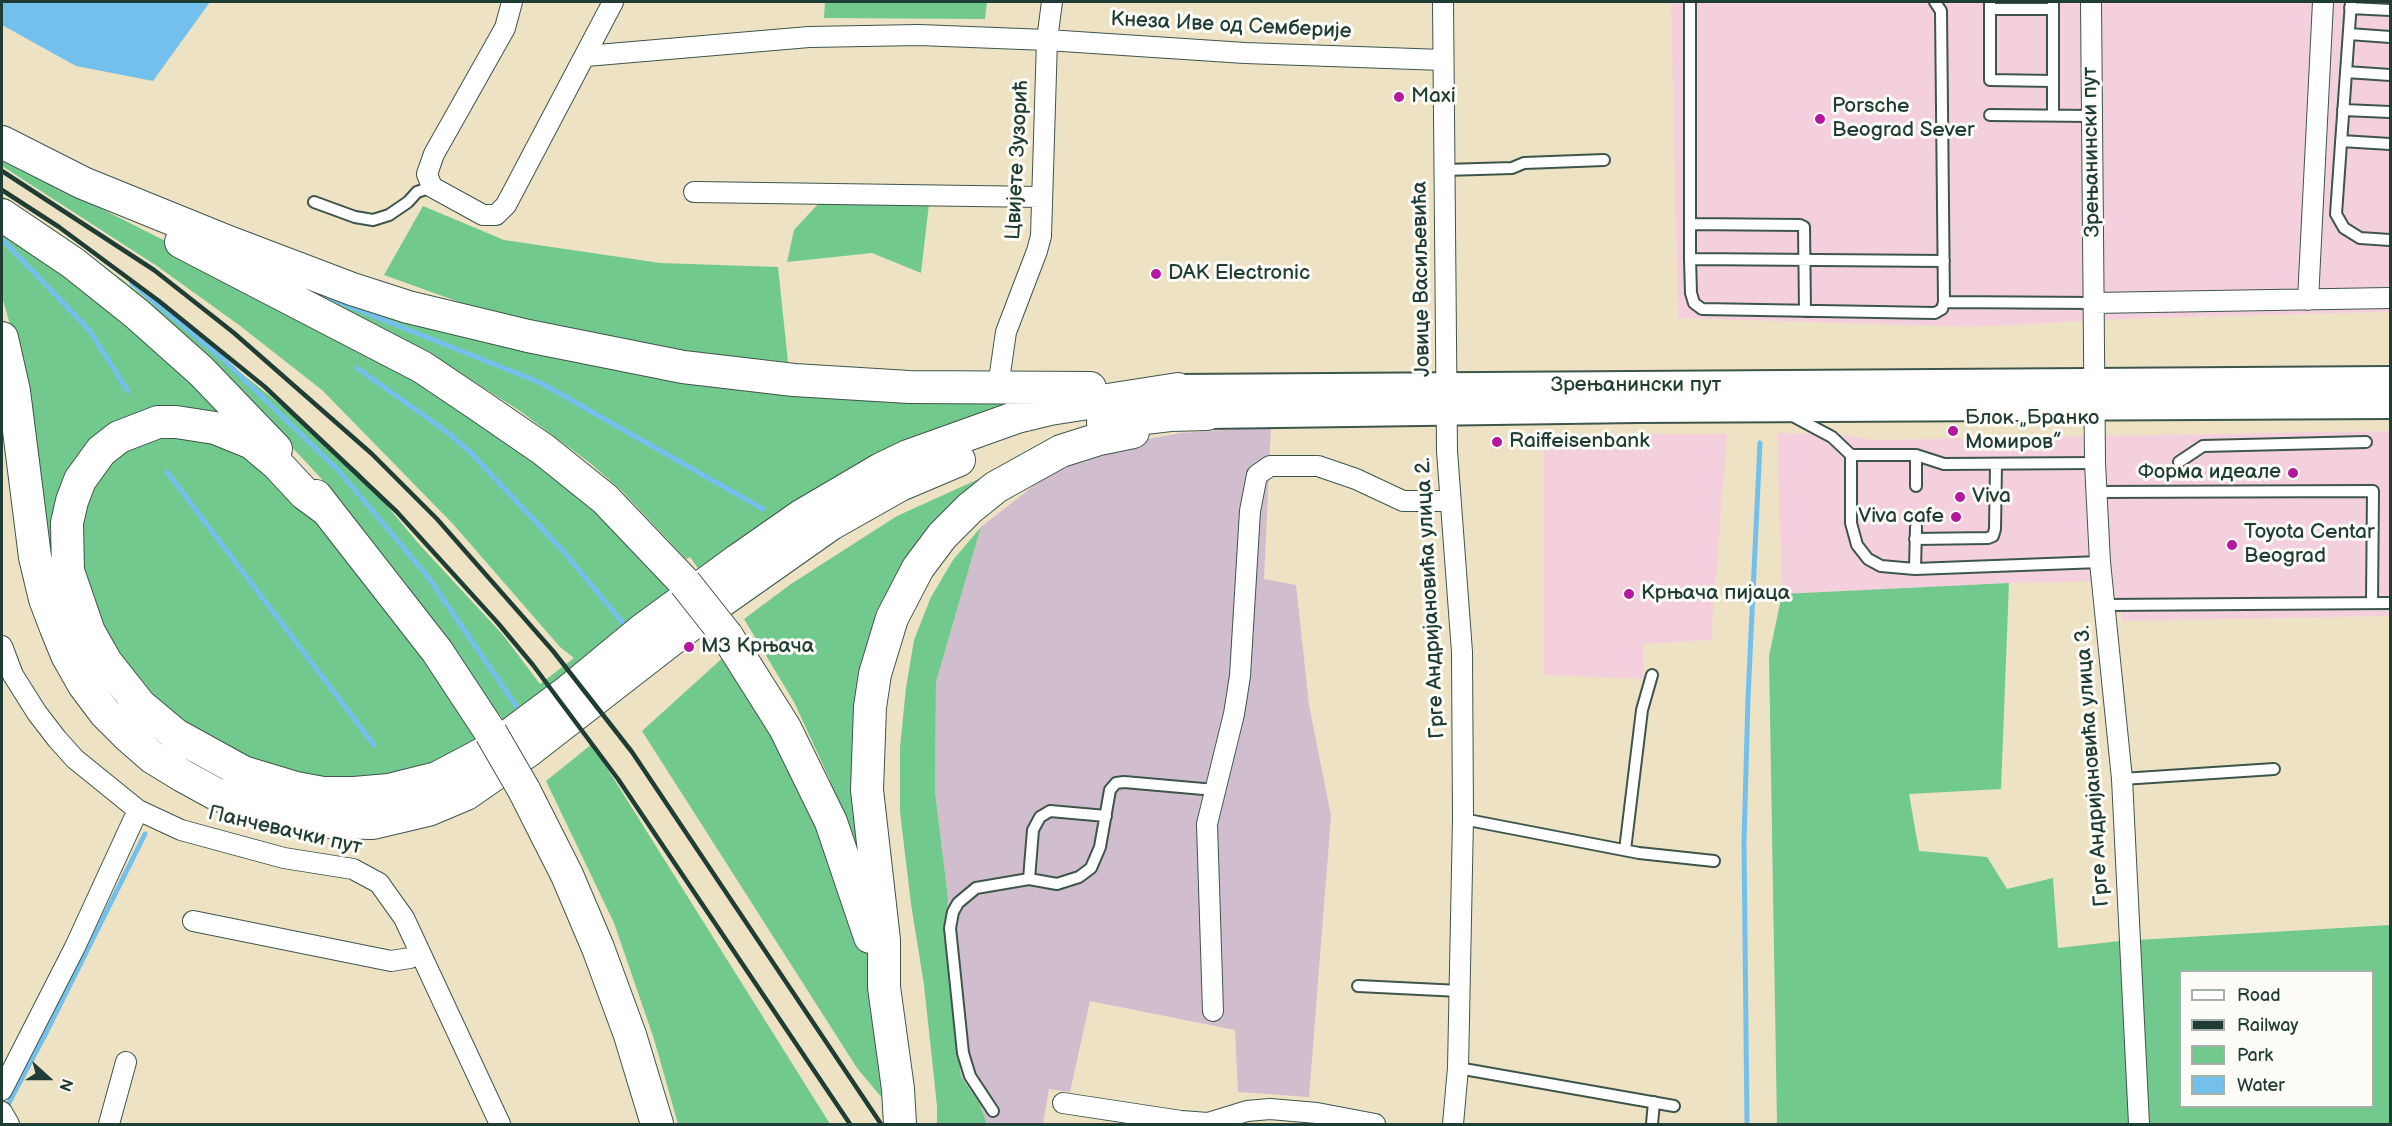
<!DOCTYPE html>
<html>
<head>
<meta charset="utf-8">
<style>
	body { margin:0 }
	#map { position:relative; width:2392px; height:1126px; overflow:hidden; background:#eee2c4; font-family:"Balsamiq Sans",sans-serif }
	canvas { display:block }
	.frame { position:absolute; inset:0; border:3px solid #1f3d34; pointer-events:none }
	.legend { position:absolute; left:2179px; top:970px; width:195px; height:138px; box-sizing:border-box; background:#fdfcf7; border:2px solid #a4b0a9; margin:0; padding:8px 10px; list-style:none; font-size:18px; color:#1f3d34 }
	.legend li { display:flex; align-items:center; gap:12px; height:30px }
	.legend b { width:30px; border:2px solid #a4b0a9 }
	.north { position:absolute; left:18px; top:1048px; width:60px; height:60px; -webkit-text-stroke:4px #fdfcf7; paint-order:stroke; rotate:111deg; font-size:16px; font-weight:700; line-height:24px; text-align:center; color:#1f3d34 }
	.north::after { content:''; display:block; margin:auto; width:21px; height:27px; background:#1f3d34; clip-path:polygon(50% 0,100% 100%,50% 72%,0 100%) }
</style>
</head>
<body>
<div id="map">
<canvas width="2392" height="1126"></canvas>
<div class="frame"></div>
<ul class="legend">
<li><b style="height:8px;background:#fff"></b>Road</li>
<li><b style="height:8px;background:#1f3d34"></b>Railway</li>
<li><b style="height:16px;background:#72c98e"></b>Park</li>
<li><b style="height:16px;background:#74c0ed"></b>Water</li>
</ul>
<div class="north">N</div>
</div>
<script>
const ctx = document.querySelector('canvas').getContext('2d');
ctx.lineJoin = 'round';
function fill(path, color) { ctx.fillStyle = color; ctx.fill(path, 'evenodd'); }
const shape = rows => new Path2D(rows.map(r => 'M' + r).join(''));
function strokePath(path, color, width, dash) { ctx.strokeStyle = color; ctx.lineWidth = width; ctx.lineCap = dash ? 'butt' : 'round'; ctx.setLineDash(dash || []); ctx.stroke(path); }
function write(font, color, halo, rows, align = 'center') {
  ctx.font = font + ' "Balsamiq Sans",sans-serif'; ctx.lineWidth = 6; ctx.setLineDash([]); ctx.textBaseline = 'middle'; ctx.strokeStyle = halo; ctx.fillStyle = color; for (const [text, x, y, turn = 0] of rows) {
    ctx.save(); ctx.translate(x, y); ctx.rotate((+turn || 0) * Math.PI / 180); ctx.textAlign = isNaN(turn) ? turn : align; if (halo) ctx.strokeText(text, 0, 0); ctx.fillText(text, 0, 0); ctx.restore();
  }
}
const built = shape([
	[1671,2,2390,2,2390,312,2143,318,1972,327,1678,318],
	[2390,431,2390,616,2123,621,2112,581,2009,583,1782,594,1777,433,1843,435,1875,440],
	[1544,434,1727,434,1711,640,1643,644,1644,679,1544,675]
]);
const industrial = shape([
	[1271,427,1264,579,1296,585,1309,705,1331,816,1309,1097,1238,1092,1235,1030,1090,1001,1070,1092,1049,1089,1043,1124,987,1124,979,1102,961,1077,946,944,948,898,935,791,936,682,981,527,1041,480,1106,447,1180,433]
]);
const green = shape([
	[825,2,987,2,985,19,824,18],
	[2,154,100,208,203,260,403,365,579,491,665,577,700,571,690,557,686,559,621,490,590,463,520,411,454,369,295,284,420,324,531,353,645,373,1036,396,449,763,355,784,247,765,136,692,85,602,79,507,122,447,181,430,232,442,326,527,436,675,506,724,497,711,493,712,407,585,331,489,274,428,2,201,2,196,55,230,124,281,270,396,359,472,418,543,503,635,540,684,574,658,560,647,453,524,322,390,239,325,157,266,2,166],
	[819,203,929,204,921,273,872,253,787,262,794,230],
	[423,206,504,240,660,263,778,267,788,362,680,352,526,326,384,275],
	[2,225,94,288,238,417,234,422,196,411,174,410,148,413,129,419,113,427,98,439,84,454,67,479,58,505,54,527,54,560,60,591,80,645,101,682,122,706,137,722,180,755,229,780,250,788,277,796,317,804,344,807,394,803,439,789,467,775,488,762,707,592,770,548,863,488,921,458,996,430,1075,411,1143,401,1281,397,1292,400,1161,406,1075,416,1022,430,926,463,891,478,805,528,746,574,685,616,521,745,467,781,415,804,392,809,343,812,310,808,275,801,226,786,163,756,122,719,93,681,77,654,55,595,49,565,26,380,2,297],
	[1003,468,886,609,862,876,829,778,794,702,744,619,791,584,897,516],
	[981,527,936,682,935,791,948,898,946,944,961,1077,979,1102,987,1124,937,1124,937,1106,924,985,911,904,900,812,900,747,906,688,914,640,931,597,953,560],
	[2009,583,2001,789,1909,794,1919,851,1987,857,2007,889,2053,878,2058,948,2120,941,2390,925,2390,1124,1777,1124,1769,656,1782,594],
	[2180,972,2372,972,2372,1106,2180,1106],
	[728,653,784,724,855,902,873,979,887,1104,857,1068,642,731],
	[592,744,830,1124,678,1124,654,1039,614,923,546,781]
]);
const water = shape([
	[2,2,210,2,153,81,76,66,2,25]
]);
const stream = shape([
	[2,239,89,330,128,391],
	[132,283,223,359,339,471,428,577,521,713],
	[329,298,541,383,763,509],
	[357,368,447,432,471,453,564,552,627,628],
	[167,472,374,745],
	[5,1110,47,1031,145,834],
	[1747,1124,1744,842,1748,698,1760,443]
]);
const service = shape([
	[1690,2,1690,259,1691,293,1694,303,1702,309,1935,313,1942,309,1944,302,1941,11,1935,2],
	[1990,2,1990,80,2053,81],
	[2351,2,2336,214,2344,228,2360,238,2390,240],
	[2350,8,2390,10],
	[1990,9,2053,9],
	[2349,34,2390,37],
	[2346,72,2390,75],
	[2343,110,2390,112],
	[1990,115,2091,116],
	[2053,115,2053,2],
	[2341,141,2390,144],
	[1445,170,1512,168,1524,163,1604,160],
	[314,202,355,217,373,220,389,215,408,202,417,192,432,187],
	[1691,224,1800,225,1804,227,1805,311],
	[1690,259,1944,261],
	[1944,302,2093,303],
	[1791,415,1832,437,1851,455,1916,455,1944,464,2095,463],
	[1851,455,1851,523,1857,545,1868,559,1881,566,1915,569,2100,562],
	[2179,462,2203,446,2366,442],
	[1916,486,1916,455],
	[2097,492,2373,491,2372,603],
	[1915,539,1988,538,1993,536,1995,529,1996,465],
	[1915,569,1916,527],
	[2105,605,2390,603],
	[2122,779,2274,769],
	[1463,819,1639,853,1714,861],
	[1625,850,1642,710,1652,675],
	[1029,879,1033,830,1040,817,1050,811,1106,816],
	[1358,986,1460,991],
	[1458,1068,1674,1106],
	[993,1111,970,1076,963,1053,950,928,953,912,958,903,976,888,1029,879,1057,884,1079,877,1091,868,1100,847,1110,790,1116,783,1124,782,1215,790],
	[1652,1124,1654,1102]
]);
const minor = shape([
	[512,2,505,28,434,154,427,174,432,187,483,215,496,215,506,205,613,2],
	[1443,2,1447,451,1462,652,1463,819,1458,1068,1453,1124],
	[2091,2,2095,463,2100,562,2122,779,2139,1124],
	[586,56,809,37,919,35,1047,40,1245,53,1443,60],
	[694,192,1042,197],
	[2308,300,2323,2],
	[2093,303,2390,298],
	[998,387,1006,332,1037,251,1041,236,1047,40,1052,2],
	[2,646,13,675,37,713,57,739,75,759,138,810,181,830,284,858,353,869,379,883,404,918,500,1124],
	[193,921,391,961,410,958,419,952],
	[1213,1011,1207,824,1234,714,1240,676,1250,511,1257,475,1270,466,1318,466,1356,479,1403,501,1450,501],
	[2,1090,75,947,138,810],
	[1063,1103,1181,1121,1208,1123,1247,1111,1270,1109,1317,1113,1375,1124],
	[2,1112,9,1124],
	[109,1124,126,1062]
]);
const secondary = shape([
	[1178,389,2390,381],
	[1207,414,1637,408,2390,404]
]);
const primary = shape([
	[2,142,83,183,226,241,352,289,408,307,528,336,683,367,794,380,909,387,1090,388],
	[2,215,73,263,137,314,201,371,276,449],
	[181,242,422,367,480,406,544,450,605,499,685,583],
	[2,338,14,391,35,557,45,599,56,628,67,655,84,685,105,713,128,736,152,757,183,776,214,793,239,803,295,818,324,822,373,823,428,810,466,794,528,751,716,605,831,524,900,485,959,460],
	[1103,423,1170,415,1207,414],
	[316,496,437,651,491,733],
	[328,511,305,494,277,464,252,443,215,428,176,422,158,422,119,437,101,451,80,480,72,501,67,523,68,571,89,632,106,662,140,705,176,735,243,772,296,788,323,793,354,793,389,790,437,778,488,751,567,692,641,631,738,560,801,516,881,469,908,456,1017,417,1050,409,1178,389],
	[727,636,785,728,831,822,870,937],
	[524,790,567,875,598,948,630,1035,657,1124],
	[900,1124,898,1089,884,987,884,940,867,790,870,707,875,674,892,618,918,568,942,536,970,508,996,487,1061,451,1099,439,1133,432]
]);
const rail = shape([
	[2,171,154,270,234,333,372,454,437,519,553,651,632,752,881,1124],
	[2,190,59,227,159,301,265,387,397,512,497,622,533,665,618,779,850,1124]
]);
const primaryBridge = shape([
	[685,583,727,636],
	[491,733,524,790]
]);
const markers = [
	[1399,97,6,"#b5179e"],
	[1820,119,6,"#b5179e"],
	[1156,274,6,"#b5179e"],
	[1953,431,6,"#b5179e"],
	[1497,442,6,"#b5179e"],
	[2293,473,6,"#b5179e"],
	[1960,497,6,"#b5179e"],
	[1956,517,6,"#b5179e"],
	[2232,545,6,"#b5179e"],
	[1629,594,6,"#b5179e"],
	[689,647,6,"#b5179e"]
];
const streetNames = [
	["Кнеза Иве од Семберије",1231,26,3],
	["Зрењанински пут",2092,152,-91],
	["Цвијете Зузорић",1018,160,-87],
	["Јовице Васиљевића",1422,279,-91],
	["Зрењанински пут",1636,386],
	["Грге Андријановића улица 2.",1431,598,-93],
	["Грге Андријановића улица 3.",2093,766,-94],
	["Панчевачки пут",285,831,13]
];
const poiNames = [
	["Maxi",1411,97],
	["Porsche",1832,107],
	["Beograd Sever",1832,131],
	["DAK Electronic",1168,274],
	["Блок „Бранко",1965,419],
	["Момиров”",1965,443],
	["Raiffeisenbank",1509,442],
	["Форма идеале",2281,473,"right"],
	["Viva",1972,497],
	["Viva cafe",1944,517,"right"],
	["Toyota Centar",2244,533],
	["Beograd",2244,557],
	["Крњача пијаца",1641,594],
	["МЗ Крњача",701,647]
];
fill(built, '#f4cfde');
fill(industrial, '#d0bdce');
fill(green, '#72c98e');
fill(water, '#74c0ed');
strokePath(stream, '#74c0ed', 5);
strokePath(service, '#3e564a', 14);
strokePath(minor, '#3e564a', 22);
strokePath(secondary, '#3e564a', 32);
strokePath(primary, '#3e564a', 34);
strokePath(service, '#fff', 10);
strokePath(minor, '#fff', 20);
strokePath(secondary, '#fff', 28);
strokePath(primary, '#fff', 32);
strokePath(rail, '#1f3d34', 4.5);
strokePath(primaryBridge, '#3e564a', 34, []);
strokePath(primaryBridge, '#fff', 32);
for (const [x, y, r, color] of markers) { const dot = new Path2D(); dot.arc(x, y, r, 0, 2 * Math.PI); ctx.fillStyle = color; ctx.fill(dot); strokePath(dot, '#fdfcf7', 2); }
write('21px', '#1f3d34', '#fdfcf7', streetNames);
write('21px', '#1f3d34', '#fdfcf7', poiNames, 'left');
</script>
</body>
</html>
